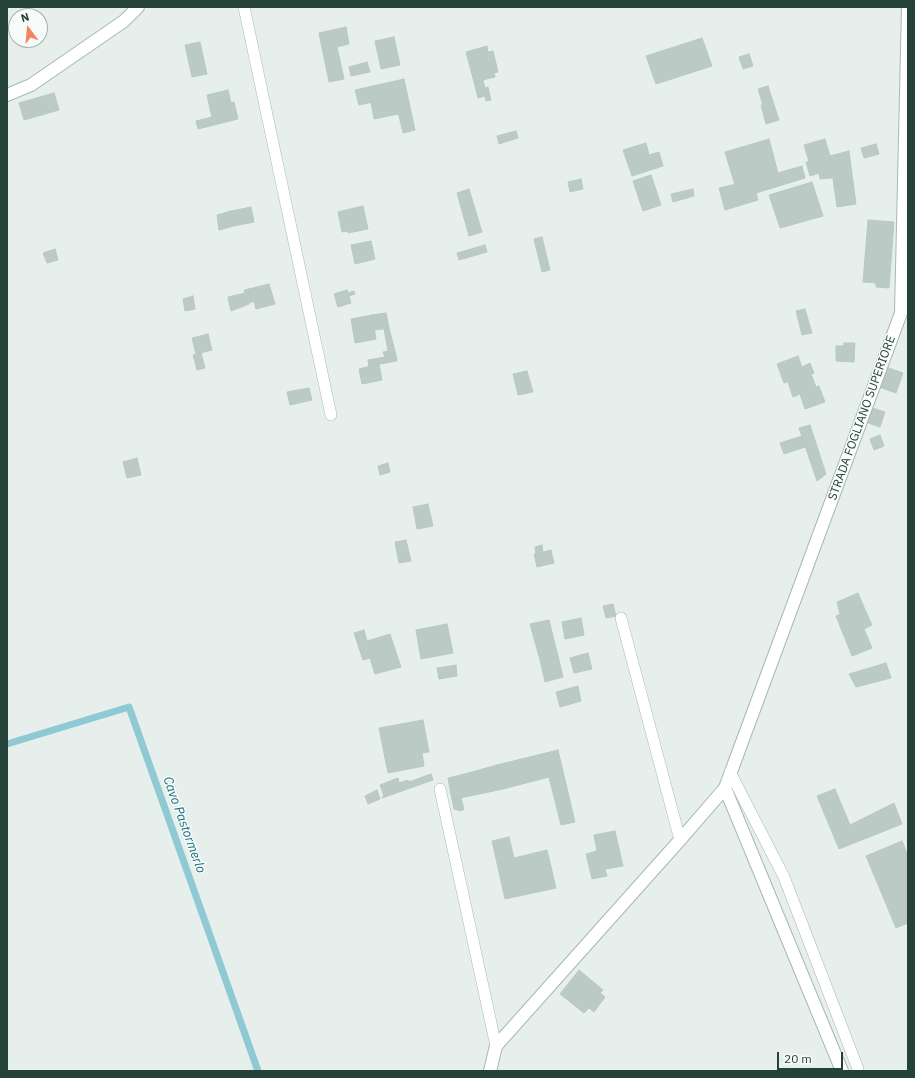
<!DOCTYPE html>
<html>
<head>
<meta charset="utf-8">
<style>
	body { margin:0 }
	#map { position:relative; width:915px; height:1078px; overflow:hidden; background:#e6efeb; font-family:"IBM Plex Sans",sans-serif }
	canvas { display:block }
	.frame { position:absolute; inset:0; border:8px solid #24423a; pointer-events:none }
	.north { position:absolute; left:8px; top:8px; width:40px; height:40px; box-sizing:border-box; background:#f7fbf9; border:1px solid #a3b1ad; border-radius:50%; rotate:344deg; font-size:11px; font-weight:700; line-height:16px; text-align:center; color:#24423a }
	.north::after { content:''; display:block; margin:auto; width:14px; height:18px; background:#f4845f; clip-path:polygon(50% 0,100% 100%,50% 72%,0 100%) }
	.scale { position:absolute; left:777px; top:1052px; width:66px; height:18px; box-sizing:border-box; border:2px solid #24423a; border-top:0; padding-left:5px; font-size:12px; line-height:14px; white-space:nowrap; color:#24423a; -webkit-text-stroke:3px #f7fbf9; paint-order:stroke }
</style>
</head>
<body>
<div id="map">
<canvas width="915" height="1078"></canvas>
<div class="frame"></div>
<div class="north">N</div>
<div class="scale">20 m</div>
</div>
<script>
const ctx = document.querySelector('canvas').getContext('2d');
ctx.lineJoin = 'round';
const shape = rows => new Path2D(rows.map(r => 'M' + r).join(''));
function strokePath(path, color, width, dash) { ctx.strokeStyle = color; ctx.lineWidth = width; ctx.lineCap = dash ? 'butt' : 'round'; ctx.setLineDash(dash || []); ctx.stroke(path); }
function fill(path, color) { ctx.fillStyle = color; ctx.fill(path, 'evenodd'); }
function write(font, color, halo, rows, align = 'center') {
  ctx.font = font + ' "IBM Plex Sans",sans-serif'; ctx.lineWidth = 3; ctx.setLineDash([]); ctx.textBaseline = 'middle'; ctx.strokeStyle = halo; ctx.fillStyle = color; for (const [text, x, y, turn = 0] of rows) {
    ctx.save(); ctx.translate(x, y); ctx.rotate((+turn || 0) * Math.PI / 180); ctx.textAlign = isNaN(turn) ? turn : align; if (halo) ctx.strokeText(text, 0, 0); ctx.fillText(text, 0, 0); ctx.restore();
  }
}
const stream = shape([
	[7,744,129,707,258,1071]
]);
const building = shape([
	[346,27,349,44,337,47,344,79,329,82,319,33,346,27],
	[394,37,400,65,381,69,375,41,394,37],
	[702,38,712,66,656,84,646,56,702,38],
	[200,42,207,74,192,77,185,45,200,42],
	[487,46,488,52,493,51,498,72,494,73,495,77,474,82,466,52,487,46],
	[749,54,753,66,743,69,739,57,749,54],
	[367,62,370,72,351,76,349,67,367,62],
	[404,79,415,130,403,133,391,82,404,79],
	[483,80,485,88,488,87,491,100,486,101,485,96,478,98,474,82,483,80],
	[391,82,395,97,359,105,355,90,391,82],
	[768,86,779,120,766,124,761,105,763,105,758,89,768,86],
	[228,90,231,103,210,109,207,95,228,90],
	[54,93,59,110,24,120,19,103,54,93],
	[395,97,398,114,374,119,371,102,395,97],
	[234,102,238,119,198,129,196,121,212,117,210,109,234,102],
	[516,131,518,138,499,144,497,136,516,131],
	[769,139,778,173,735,185,725,152,769,139],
	[825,139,830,156,832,178,820,179,819,173,810,176,806,162,809,162,804,145,825,139],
	[646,143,649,155,659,152,663,166,632,176,623,150,646,143],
	[876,144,879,154,864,158,861,148,876,144],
	[849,151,853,182,834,186,830,156,849,151],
	[802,166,805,178,756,193,753,180,802,166],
	[651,175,661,205,643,211,633,181,651,175],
	[581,179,583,189,570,192,568,182,581,179],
	[753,180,758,200,725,210,719,188,753,180],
	[812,182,823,216,780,228,769,195,812,182],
	[853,182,856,204,837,207,834,186,853,182],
	[469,189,482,232,469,236,457,193,469,189],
	[693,189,694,196,673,202,671,194,693,189],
	[363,206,368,229,348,233,348,231,342,232,338,212,363,206],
	[251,207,254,222,234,226,231,211,251,207],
	[231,211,234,226,219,230,217,215,231,211],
	[868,220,894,222,889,288,876,287,876,283,863,282,868,220],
	[542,237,550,270,542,272,534,239,542,237],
	[371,241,375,259,355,264,351,245,371,241],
	[485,245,487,252,459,260,457,253,485,245],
	[55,249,58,260,47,263,43,253,55,249],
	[269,284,275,304,256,309,254,301,252,302,249,289,269,284],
	[249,289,252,302,249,303,249,304,231,311,228,297,245,293,244,290,249,289],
	[347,290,348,293,354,291,355,294,349,296,351,303,338,307,334,294,347,290],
	[193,296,195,309,185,311,183,299,193,296],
	[805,309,812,333,802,335,796,311,805,309],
	[386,313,389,328,375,330,372,315,386,313],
	[372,315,376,339,355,343,351,319,372,315],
	[389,328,396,355,385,357,383,352,388,351,384,329,389,328],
	[208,334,212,350,196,354,192,338,208,334],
	[844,343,855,343,854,362,836,361,836,346,844,346,844,343],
	[201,353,205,368,197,370,193,355,201,353],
	[396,355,397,361,369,366,368,360,396,355],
	[798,356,802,367,810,363,814,373,784,383,777,364,798,356],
	[379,364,382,380,362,384,359,369,379,364],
	[886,367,903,373,896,393,879,387,886,367],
	[527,371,533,392,518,395,513,374,527,371],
	[811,374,816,387,819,386,825,402,805,409,800,394,793,397,788,382,811,374],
	[309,388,312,400,290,405,287,392,309,388],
	[872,408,885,412,880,427,868,423,872,408],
	[810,425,826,474,817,481,799,428,810,425],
	[880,435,884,446,874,450,870,439,880,435],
	[802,436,805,447,784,454,780,443,802,436],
	[137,458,141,475,127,478,123,462,137,458],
	[388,463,390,472,380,475,378,466,388,463],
	[428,504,433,526,417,529,413,507,428,504],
	[406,540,411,561,399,563,395,542,406,540],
	[542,545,543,552,551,550,554,563,537,567,534,554,536,554,535,547,542,545],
	[858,593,863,605,840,614,837,602,858,593],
	[613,604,616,616,606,618,603,606,613,604],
	[863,605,872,625,864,629,872,648,852,656,836,616,863,605],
	[581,618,584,635,565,639,562,622,581,618],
	[549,620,558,656,540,660,530,624,549,620],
	[447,624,453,653,421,659,416,630,447,624],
	[364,630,367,641,390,634,401,667,375,674,370,658,363,660,354,633,364,630],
	[588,653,592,669,574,673,570,658,588,653],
	[558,656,563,677,545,682,540,660,558,656],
	[886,663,891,678,856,687,849,674,886,663],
	[456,665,457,676,439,679,437,668,456,665],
	[578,686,581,701,560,707,556,692,578,686],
	[423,720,429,752,422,753,424,766,388,773,379,728,423,720],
	[558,750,575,822,561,825,549,777,503,789,497,765,558,750],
	[497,765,503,789,465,797,461,775,497,765],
	[431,774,433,780,382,798,382,797,384,796,380,785,398,778,399,783,408,780,409,782,431,774],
	[461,775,465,797,452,800,448,778,461,775],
	[835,789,850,825,894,803,902,824,839,849,817,796,835,789],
	[377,790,380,799,368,804,365,796,377,790],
	[461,798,464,809,461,811,454,809,452,800,461,798],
	[615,831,623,866,605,869,607,876,592,879,586,854,597,851,594,835,615,831],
	[509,837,514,858,547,850,556,888,505,899,492,841,509,837],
	[902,841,908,856,908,923,896,928,866,856,902,841],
	[579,970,603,990,600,993,605,997,594,1012,589,1008,584,1013,560,994,579,970]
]);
const service = shape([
	[244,7,331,415],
	[621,618,680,840],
	[730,772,784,877,858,1069],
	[440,789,496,1046]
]);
const minor = shape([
	[7,95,31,85,124,21,138,7],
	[725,788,901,313,908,7],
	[490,1071,496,1046,680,840,725,788,842,1071]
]);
const streetNames = [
	["STRADA FOGLIANO SUPERIORE",862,418,-70]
];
const waterNames = [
	["Cavo Pastormerlo",184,825,70]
];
strokePath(stream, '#8ec9d4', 7);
fill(building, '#bbcac4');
strokePath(building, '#b8c9c2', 1);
strokePath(service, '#a8b8b2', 12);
strokePath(minor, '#a8b8b2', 14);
strokePath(service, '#fff', 11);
strokePath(minor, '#fff', 12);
write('12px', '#24423a', '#f7fbf9', streetNames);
write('italic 13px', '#1c6f80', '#f7fbf9', waterNames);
</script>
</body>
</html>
